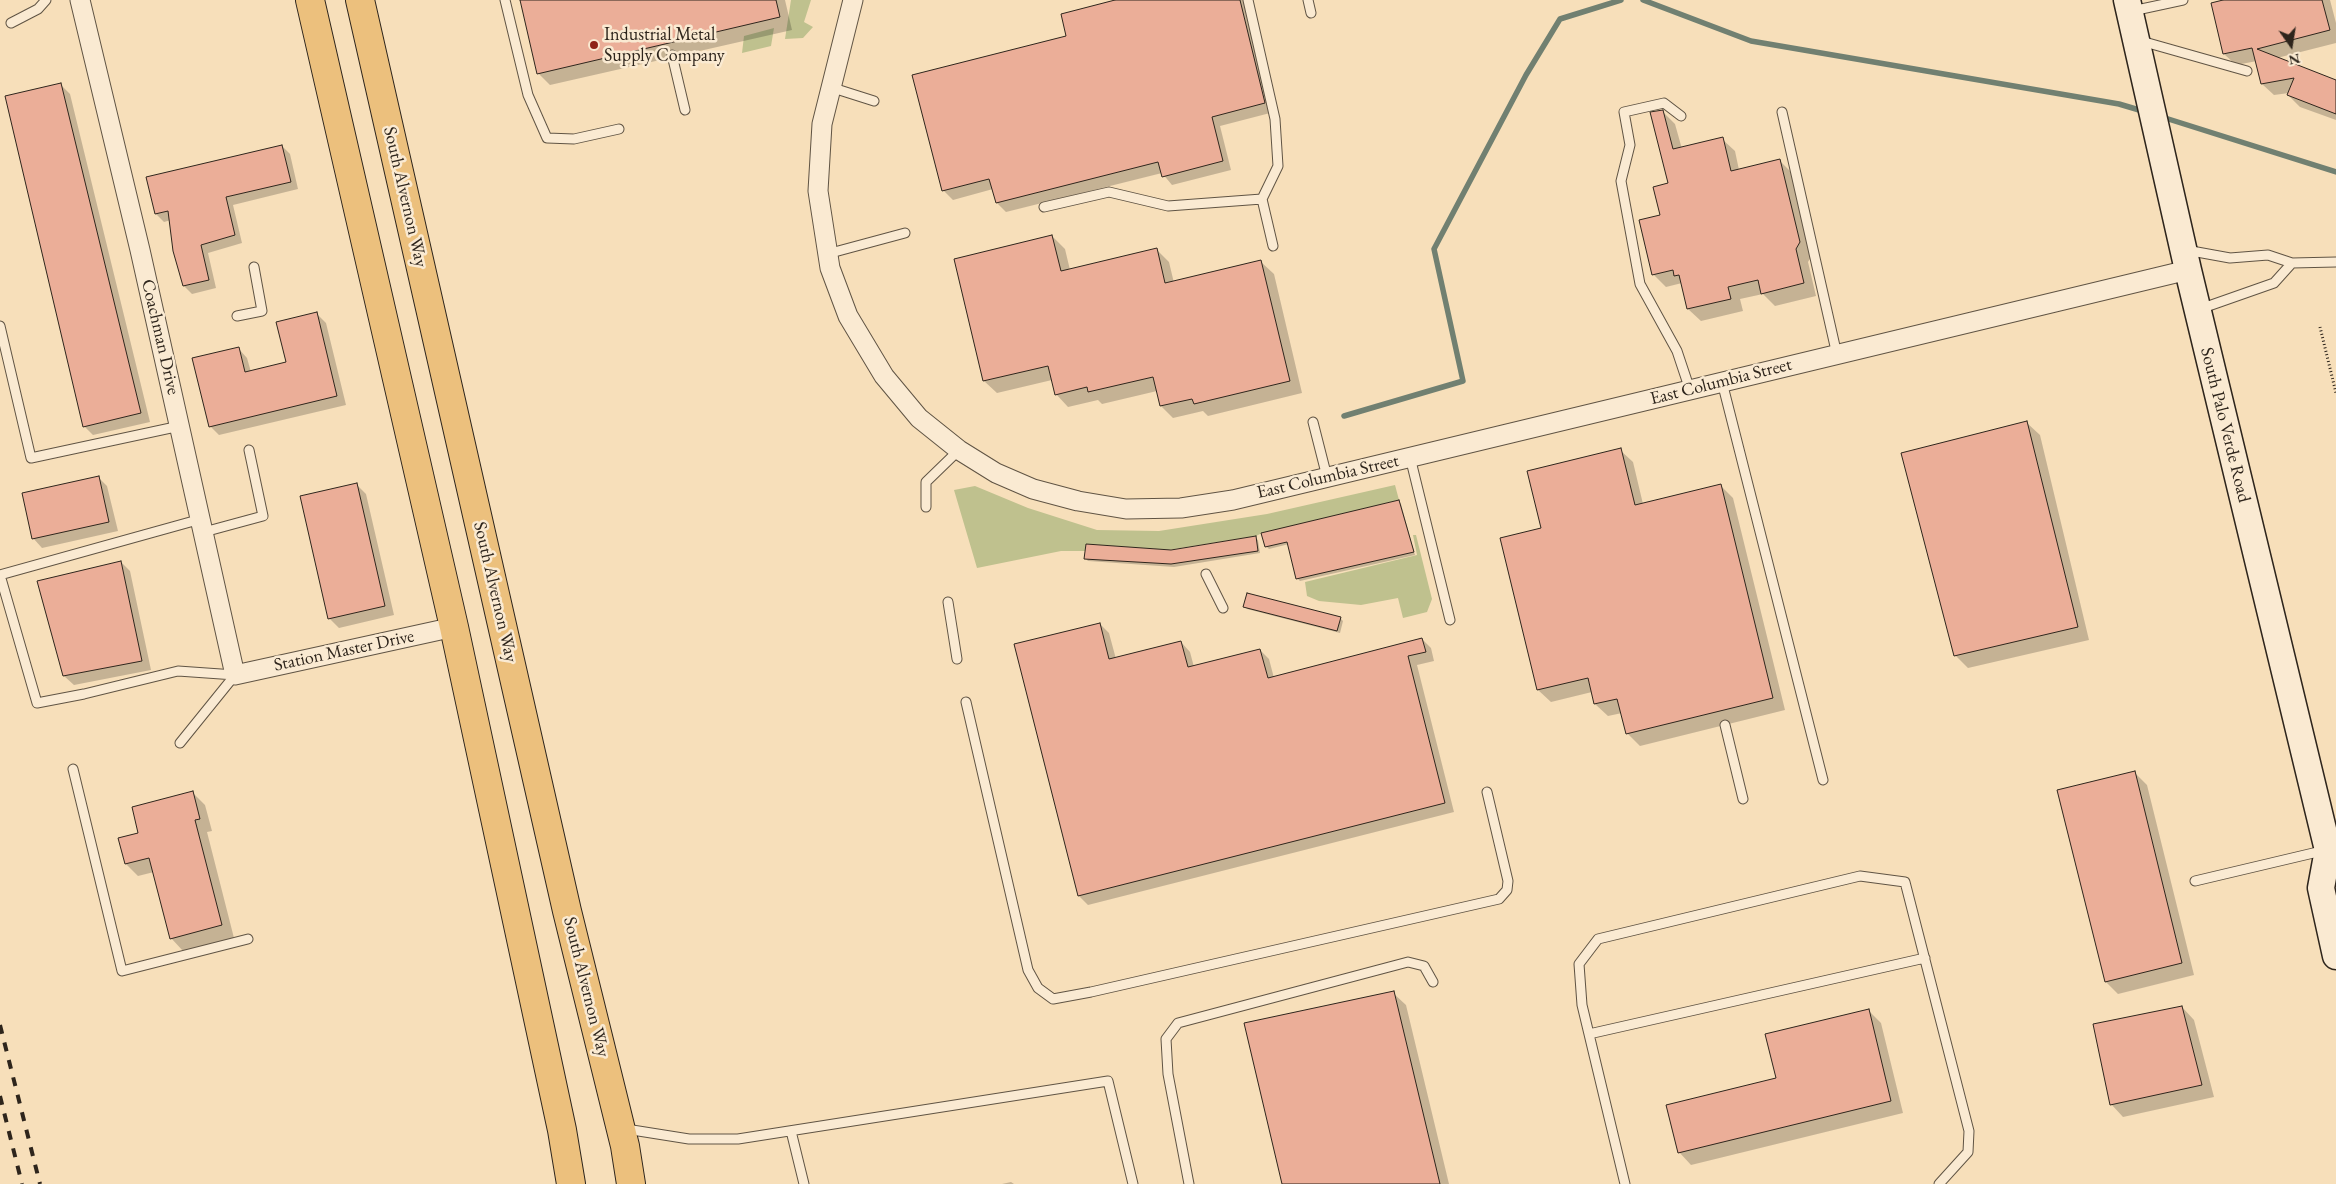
<!DOCTYPE html>
<html>
<head>
<meta charset="utf-8">
<style>
	body { margin:0 }
	#map { position:relative; width:2336px; height:1184px; overflow:hidden; background:#f7dfba; font-family:"EB Garamond",serif }
	canvas { display:block }
	.north { position:absolute; left:2266px; top:20px; width:50px; height:50px; -webkit-text-stroke:4px #faead2; paint-order:stroke; rotate:167deg; font-size:14px; font-weight:700; line-height:20px; text-align:center; color:#2e251c }
	.north::after { content:''; display:block; margin:auto; width:18px; height:22px; background:#2e251c; clip-path:polygon(50% 0,100% 100%,50% 72%,0 100%) }
</style>
</head>
<body>
<div id="map">
<canvas width="2336" height="1184"></canvas>
<div class="north">N</div>
</div>
<script>
const ctx = document.querySelector('canvas').getContext('2d');
ctx.lineJoin = 'round';
function fill(path, color) { ctx.fillStyle = color; ctx.fill(path, 'evenodd'); }
const shape = rows => new Path2D(rows.map(r => 'M' + r).join(''));
function strokePath(path, color, width, dash) { ctx.strokeStyle = color; ctx.lineWidth = width; ctx.lineCap = dash ? 'butt' : 'round'; ctx.setLineDash(dash || []); ctx.stroke(path); }
function write(font, color, halo, rows, align = 'center') {
  ctx.font = font + ' "EB Garamond",serif'; ctx.lineWidth = 5; ctx.setLineDash([]); ctx.textBaseline = 'middle'; ctx.strokeStyle = halo; ctx.fillStyle = color; for (const [text, x, y, turn = 0] of rows) {
    ctx.save(); ctx.translate(x, y); ctx.rotate((+turn || 0) * Math.PI / 180); ctx.textAlign = isNaN(turn) ? turn : align; if (halo) ctx.strokeText(text, 0, 0); ctx.fillText(text, 0, 0); ctx.restore();
  }
}
const green = shape([
	[791,0,811,0,804,22,813,27,803,38,785,39],
	[774,28,771,46,742,53,744,36],
	[1395,485,1399,500,1262,533,1256,536,1168,550,1086,544,1085,551,1061,551,977,568,954,490,975,486,1028,508,1097,530,1159,531,1267,514],
	[1413,535,1416,535,1432,599,1427,612,1403,618,1398,598,1361,605,1319,601,1307,596,1305,582,1417,555]
]);
const shadow = shape([
	[521,0,785,0,792,30,550,85,538,73],
	[1120,0,1246,0,1274,112,1220,126,1231,170,1172,185,1162,173,1006,212,997,203,993,189,953,200,943,190,1068,37],
	[2228,0,2330,0,2336,23,2336,43,2277,58,2336,81,2336,120,2300,107,2288,95,2289,93,2274,95,2262,84,2257,61,2236,65,2224,54],
	[61,85,70,94,150,422,93,435,84,426],
	[1662,111,1675,124,1682,149,1722,139,1735,151,1739,170,1780,161,1792,173,1812,255,1808,262,1816,296,1775,306,1763,294,1740,299,1743,311,1701,321,1688,309,1682,283,1666,287,1653,274,1661,216,1669,184],
	[282,146,290,154,298,189,233,205,242,243,208,253,216,288,192,294,184,286,171,220,164,222,156,214,148,178],
	[1052,236,1065,249,1070,270,1156,249,1169,262,1174,283,1261,262,1274,274,1302,393,1208,416,1203,411,1173,418,1161,406,1157,391,1102,404,1098,400,1068,407,1056,394,1052,380,997,393,984,381,955,260],
	[317,314,326,323,346,405,219,435,210,426,238,348,247,358,251,372,287,363],
	[2027,423,2040,435,2089,640,1968,668,1955,655],
	[1620,450,1633,462,1643,504,1720,485,1733,498,1785,710,1640,746,1627,733,1622,713,1608,716,1595,704,1592,692,1551,702,1538,690,1501,539,1543,529],
	[98,477,107,486,118,531,42,548,33,538],
	[356,484,366,494,394,615,339,628,329,618],
	[1399,501,1401,504,1415,555,1300,581,1297,578,1289,544,1269,549,1266,546],
	[1255,538,1258,540,1260,553,1174,567,1088,561,1086,559,1171,551],
	[121,562,130,571,151,670,74,685,64,676,39,582],
	[1245,606,1340,618,1343,621,1340,633,1247,609],
	[1100,624,1109,633,1116,659,1181,642,1190,652,1194,667,1260,650,1269,659,1274,678,1422,639,1431,648,1434,661,1417,665,1454,812,1088,905,1079,896],
	[2134,772,2147,785,2194,975,2118,994,2106,982],
	[193,793,205,805,212,831,207,832,234,938,183,951,171,938,154,872,138,876,126,864,119,839,140,834],
	[1393,993,1406,1005,1449,1184,1284,1184],
	[2182,1007,2194,1020,2214,1097,2123,1117,2111,1104],
	[1868,1010,1881,1023,1903,1113,1691,1165,1679,1152],
	[1011,1182,1014,1184,1002,1184]
]);
const stream = shape([
	[1643,0,1751,41,2119,104,2146,112],
	[2162,117,2336,172],
	[1344,416,1463,381,1434,249,1526,75,1560,19,1621,0]
]);
const building = shape([
	[520,0,776,0,780,17,537,74,520,0],
	[1115,0,1240,0,1265,103,1212,117,1223,161,1162,177,1158,162,996,203,989,179,942,191,912,75,1066,36,1061,14,1115,0],
	[2223,0,2322,0,2330,30,2257,49,2336,80,2336,114,2287,95,2294,78,2261,84,2252,48,2223,54,2211,3,2223,0],
	[61,83,141,413,83,427,5,96,61,83],
	[1663,110,1673,149,1723,137,1731,171,1780,159,1800,242,1796,249,1804,283,1761,294,1758,280,1728,287,1731,299,1687,309,1679,275,1674,276,1673,270,1652,275,1639,220,1660,215,1653,187,1668,183,1650,112,1663,110],
	[282,145,291,182,226,197,235,235,201,245,209,280,183,286,173,251,168,211,155,214,146,177,282,145],
	[1052,235,1061,271,1157,248,1165,283,1261,260,1290,381,1194,404,1192,399,1160,406,1153,377,1088,392,1087,387,1055,395,1048,366,983,381,954,259,1052,235],
	[317,312,337,396,209,427,192,358,239,347,245,372,286,362,276,322,317,312],
	[2027,421,2078,627,1954,656,1901,453,2027,421],
	[1621,448,1635,505,1721,484,1773,698,1626,734,1617,699,1594,704,1588,678,1537,690,1500,538,1541,528,1527,471,1621,448],
	[99,476,109,522,32,539,22,493,99,476],
	[357,483,385,606,328,619,300,496,357,483],
	[1399,500,1414,552,1296,579,1287,542,1265,547,1261,533,1399,500],
	[1256,536,1258,551,1171,564,1084,559,1086,544,1171,550,1256,536],
	[121,561,142,661,63,676,37,581,121,561],
	[1247,593,1341,617,1337,631,1243,607,1247,593],
	[1100,623,1109,659,1181,641,1188,667,1260,649,1268,678,1422,638,1426,652,1408,656,1445,803,1078,896,1014,644,1100,623],
	[2135,771,2182,963,2105,982,2057,790,2135,771],
	[193,791,200,819,195,820,222,925,170,939,149,858,125,864,118,838,138,833,132,807,193,791],
	[1394,991,1440,1184,1282,1184,1244,1023,1394,991],
	[2182,1006,2202,1085,2110,1105,2093,1024,2182,1006],
	[1869,1009,1891,1101,1678,1153,1666,1105,1776,1078,1765,1034,1869,1009]
]);
const path = shape([
	[2320,327,2336,393]
]);
const lane = shape([
	[505,0,528,95,547,138,574,139,619,129],
	[1308,0,1311,13],
	[2132,11,2183,0],
	[11,23,38,9,46,0],
	[2141,41,2247,71],
	[672,55,685,110],
	[830,87,874,101],
	[1782,112,1837,355],
	[1681,116,1664,103,1624,112,1630,145,1621,181,1640,284,1677,351,1690,390],
	[1262,199,1273,246],
	[1044,207,1109,192,1168,206,1262,199,1278,166,1275,119,1248,0],
	[2186,250,2230,258,2268,255,2292,263,2336,262],
	[827,254,905,233],
	[2200,309,2274,283,2292,263],
	[237,316,262,311,254,267],
	[0,326,31,458,180,426],
	[1722,382,1823,780],
	[1313,422,1327,477],
	[1410,457,1450,620],
	[926,507,926,482,959,450],
	[204,532,263,516,249,450],
	[1206,574,1223,608],
	[0,575,37,703,84,694,178,671,235,675],
	[0,575,201,519],
	[948,602,957,659],
	[966,702,1028,970,1038,988,1053,999,1091,992,1499,899,1507,890,1508,881,1487,792],
	[1725,725,1743,799],
	[180,743,235,675],
	[73,769,122,971,248,939],
	[2195,881,2326,850],
	[1589,1034,1925,958],
	[626,1129,689,1139,738,1139,1108,1081,1133,1184],
	[791,1131,804,1184],
	[1189,1184,1168,1074,1166,1039,1178,1023,1408,962,1424,966,1433,982],
	[1625,1184,1582,1005,1579,964,1598,939,1860,876,1905,882,1969,1131,1968,1152,1939,1184]
]);
const street = shape([
	[80,0,140,250,235,675,454,627],
	[853,0,822,124,818,191,830,268,848,316,884,376,919,418,959,450,996,473,1033,489,1078,501,1126,509,1181,508,1233,500,2188,270]
]);
const secondary = shape([
	[2127,0,2188,270,2328,850,2321,888,2336,956]
]);
const primary = shape([
	[310,0,454,627,562,1130,571,1184],
	[360,0,567,911,625,1146,631,1184]
]);
const rail = shape([
	[0,1025,40,1184],
	[0,1096,22,1184]
]);
const markers = [
	[594,45,5,"#8f2418"]
];
const poiNames = [
	["Industrial Metal",604,35],
	["Supply Company",604,56]
];
const streetNames = [
	["South Alvernon Way",405,197,77],
	["Coachman Drive",160,337,77],
	["East Columbia Street",1721,382,-14],
	["South Palo Verde Road",2225,425,76],
	["East Columbia Street",1328,477,-13],
	["South Alvernon Way",495,592,77],
	["Station Master Drive",344,651,-12],
	["South Alvernon Way",586,987,76]
];
fill(green, '#bfc18e');
fill(shadow, '#0003');
strokePath(stream, '#718071', 5.5);
fill(building, '#ebae98');
strokePath(building, '#2e251c', 1);
strokePath(lane, '#605444', 11);
strokePath(street, '#605444', 21);
strokePath(secondary, '#2e251c', 29);
strokePath(primary, '#2e251c', 30);
strokePath(path, '#2e251c', 3, [1, 2.5]);
strokePath(lane, '#faead2', 9);
strokePath(street, '#faead2', 19);
strokePath(secondary, '#faead2', 26);
strokePath(primary, '#ecc07d', 28);
strokePath(rail, '#2e251c', 4, [9, 9]);
for (const [x, y, r, color] of markers) { const dot = new Path2D(); dot.arc(x, y, r, 0, 2 * Math.PI); ctx.fillStyle = color; ctx.fill(dot); strokePath(dot, '#faead2', 2); }
write('18px', '#2e251c', '#faead2', poiNames, 'left');
write('18px', '#2e251c', '#faead2', streetNames);
</script>
</body>
</html>
